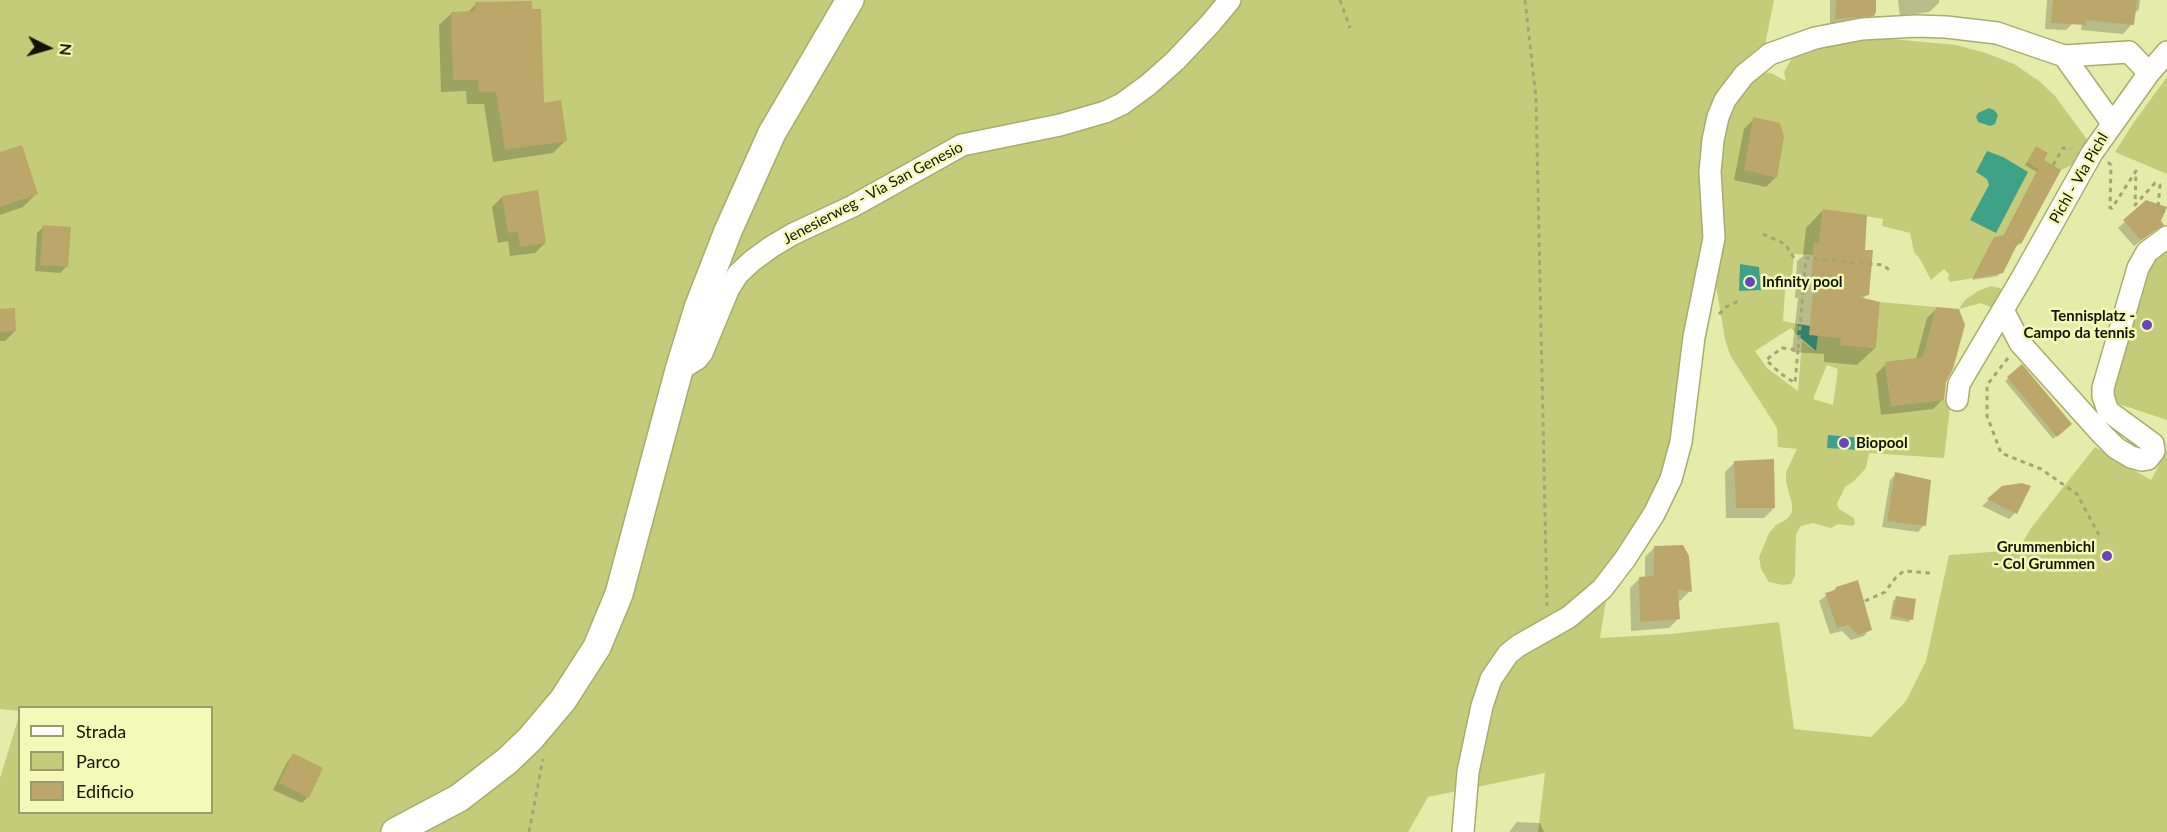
<!DOCTYPE html>
<html>
<head>
<meta charset="utf-8">
<style>
	body { margin:0 }
	#map { position:relative; width:2167px; height:832px; overflow:hidden; background:#e5ecaa; font-family:Lato,sans-serif }
	canvas { display:block }
	.legend { position:absolute; left:18px; top:706px; width:195px; height:108px; box-sizing:border-box; background:#f3f9b7; border:2px solid #999d6e; margin:0; padding:8px 10px; list-style:none; font-size:18px; color:#121400 }
	.legend li { display:flex; align-items:center; gap:12px; height:30px }
	.legend b { width:30px; border:2px solid #999d6e }
	.north { position:absolute; left:18px; top:18px; width:60px; height:60px; -webkit-text-stroke:4px #f3f9b7; paint-order:stroke; rotate:95deg; font-size:16px; font-weight:700; line-height:24px; text-align:center; color:#121400 }
	.north::after { content:''; display:block; margin:auto; width:21px; height:27px; background:#121400; clip-path:polygon(50% 0,100% 100%,50% 72%,0 100%) }
</style>
</head>
<body>
<div id="map">
<canvas width="2167" height="832"></canvas>
<ul class="legend">
<li><b style="height:8px;background:#fff"></b>Strada</li>
<li><b style="height:16px;background:#c4cc79"></b>Parco</li>
<li><b style="height:16px;background:#bba769"></b>Edificio</li>
</ul>
<div class="north">N</div>
</div>
<script>
const ctx = document.querySelector('canvas').getContext('2d');
ctx.lineJoin = 'round';
function fill(path, color) { ctx.fillStyle = color; ctx.fill(path, 'evenodd'); }
const shape = rows => new Path2D(rows.map(r => 'M' + r).join(''));
function strokePath(path, color, width, dash) { ctx.strokeStyle = color; ctx.lineWidth = width; ctx.lineCap = dash ? 'butt' : 'round'; ctx.setLineDash(dash || []); ctx.stroke(path); }
function write(font, color, halo, rows, align = 'center') {
  ctx.font = font + ' Lato,sans-serif'; ctx.lineWidth = 5; ctx.setLineDash([]); ctx.textBaseline = 'middle'; ctx.strokeStyle = halo; ctx.fillStyle = color; for (const [text, x, y, turn = 0] of rows) {
    ctx.save(); ctx.translate(x, y); ctx.rotate((+turn || 0) * Math.PI / 180); ctx.textAlign = isNaN(turn) ? turn : align; if (halo) ctx.strokeText(text, 0, 0); ctx.fillText(text, 0, 0); ctx.restore();
  }
}
const green = shape([
	[0,0,1774,0,1764,50,1734,76,1664,481,1610,575,1600,638,1670,634,1779,622,1794,729,1871,737,1906,701,1926,661,1949,555,2018,550,2031,528,2095,447,2151,480,2167,450,2167,832,1538,832,1545,773,1428,797,1408,832,0,832,0,778,19,716,20,812,212,812,212,708,20,708,19,711,0,709],
	[1871,37,1956,45,1986,53,2014,64,2039,81,2055,96,2089,142,2080,161,2061,170,2021,244,2018,243,2003,273,1950,282,1948,279,1949,274,1944,269,1931,280,1920,259,1914,252,1910,233,1882,226,1883,219,1823,209,1819,243,1814,243,1813,255,1794,254,1792,277,1786,277,1783,321,1798,324,1797,335,1791,328,1755,351,1767,368,1798,391,1802,341,1815,351,1818,335,1841,338,1841,345,1876,348,1880,302,1936,307,1919,374,1885,362,1891,406,1951,399,1944,458,1869,453,1866,468,1854,481,1845,487,1837,504,1839,509,1854,518,1855,524,1852,526,1838,524,1831,528,1813,523,1801,526,1796,534,1795,576,1791,584,1783,585,1769,582,1761,569,1759,557,1769,533,1776,525,1787,519,1792,512,1792,504,1786,482,1786,472,1797,449,1778,447,1777,428,1730,355,1725,339,1714,274,1717,192,1725,117,1757,72,1771,73,1786,81,1784,72,1792,58,1811,47],
	[1827,365,1838,369,1833,405,1813,399],
	[2167,77,2167,174,2115,152,2134,122],
	[2167,249,2167,420,2119,404,2113,400,2110,384,2146,266],
	[1991,286,2000,288,2004,294,1997,305,1990,307,1981,303,1959,309,1965,300,1978,291]
]);
const water = shape([
	[1989,108,1994,110,1998,115,1995,124,1990,126,1978,122,1976,117,1978,113],
	[1987,151,2003,157,2028,172,1996,233,1970,220,1989,185,1987,179,1976,172],
	[1740,264,1759,267,1761,290,1739,291],
	[1798,324,1810,326,1818,335,1816,351,1797,335],
	[1828,435,1861,438,1860,450,1827,448]
]);
const shadow = shape([
	[1830,0,1875,0,1873,15,1866,21,1830,24],
	[1898,0,1939,0,1939,3,1929,12,1900,16],
	[2047,0,2070,0,2072,24,2066,30,2045,29],
	[2085,0,2140,0,2139,9,2134,14,2132,24,2123,34,2081,30],
	[476,4,566,140,553,153,493,162,484,104,467,104,466,91,441,92,439,25,452,13,467,13],
	[1754,119,1776,177,1766,187,1734,180,1744,129],
	[2036,148,2046,154,2020,243,2017,246,2015,245,1998,276,1972,280,1992,241,2003,237,2037,172,2025,165],
	[0,154,36,194,23,207,0,215],
	[502,197,545,243,535,253,510,256,508,241,498,243,492,207],
	[2147,202,2162,225,2134,246,2118,228],
	[1823,210,1863,251,1868,294,1862,299,1875,348,1857,365,1824,362,1824,354,1792,352,1798,298,1795,298,1797,261,1803,256,1806,228],
	[43,227,67,266,60,273,35,271,37,233],
	[1937,308,1945,382,1943,399,1933,409,1881,415,1876,374,1886,364,1916,359,1927,318],
	[0,310,15,331,5,341,0,341],
	[2022,366,2070,424,2053,439,2005,381],
	[1735,462,1774,508,1764,518,1726,518,1725,472],
	[1896,474,1924,525,1918,532,1882,527,1890,480],
	[2002,488,2015,513,2009,519,1982,506],
	[1655,547,1690,591,1680,601,1678,600,1679,618,1669,628,1631,631,1630,588,1640,578,1645,578,1645,557],
	[1836,588,1870,629,1864,636,1851,640,1842,631,1830,634,1819,601],
	[1896,598,1911,619,1909,622,1890,619,1893,601],
	[293,755,308,797,302,803,273,790,287,762],
	[1517,822,1540,823,1544,832,1509,832]
]);
const building = shape([
	[1836,0,1876,0,1876,12,1874,16,1835,19],
	[2053,0,2137,0,2134,25,2086,20,2086,25,2051,23],
	[532,1,532,9,541,9,544,103,561,100,567,141,505,150,496,92,479,92,478,80,453,80,451,12,475,11,475,2],
	[1753,117,1780,123,1784,137,1777,178,1744,170],
	[22,145,38,194,0,207,0,152],
	[2036,146,2048,153,2044,160,2061,170,2021,244,2018,242,2003,273,1973,278,1994,237,2004,235,2038,169,2027,162],
	[538,190,546,243,520,247,518,232,508,233,502,196],
	[2146,200,2167,207,2161,221,2164,225,2141,240,2123,220],
	[1823,209,1867,215,1865,250,1873,250,1869,295,1859,297,1880,302,1876,348,1840,345,1841,338,1809,335,1814,281,1811,281,1814,242,1819,243],
	[43,225,71,227,68,267,40,265],
	[1936,307,1959,309,1965,325,1953,369,1946,382,1944,400,1891,406,1885,362,1923,357],
	[15,308,16,331,0,332,0,309],
	[2022,364,2072,424,2057,437,2007,377],
	[1774,459,1775,508,1736,508,1734,461],
	[1895,472,1931,480,1926,526,1887,521],
	[2022,483,2031,486,2017,514,1987,499,2002,486],
	[1683,545,1689,556,1692,592,1678,589,1680,619,1640,622,1639,577,1654,576,1654,546],
	[1858,580,1872,630,1858,635,1848,625,1837,628,1825,593,1836,590,1836,587],
	[1896,596,1916,599,1913,620,1892,616],
	[293,753,323,768,309,798,279,783]
]);
const path = shape([
	[1340,0,1350,28],
	[1525,0,1536,98,1547,606],
	[2108,162,2111,165,2110,208,2112,208,2136,171,2135,205,2155,183,2158,183,2160,185,2158,207,2167,215],
	[2053,165,2063,148,2071,149],
	[1763,234,1785,244,1794,258],
	[1719,314,1726,307,1740,300],
	[1798,350,1795,383,1780,373,1766,360,1782,348,1798,350,1806,258,1883,265,1892,272],
	[2008,358,1987,385,1987,416,2001,453,2041,469,2077,494,2099,535],
	[1865,601,1885,592,1897,576,1904,571,1930,573],
	[529,832,543,759]
]);
const minor = shape([
	[2064,56,2112,123],
	[2003,310,2020,343,2100,432,2116,448,2131,457,2142,460,2148,459,2154,451,2153,444,2108,411,2103,396,2103,388,2138,268,2147,252,2167,237],
	[679,370,697,359,702,353,729,288,738,274,752,261,771,247,793,234,853,206,962,145,1060,125,1105,112,1122,104,1148,85,1175,61,1210,24,1230,0],
	[1957,400,1959,384,2023,276,2092,153,2149,73,2167,52],
	[1463,832,1468,772,1482,706,1491,679,1508,654,1518,646,1569,617,1602,589,1625,559,1654,514,1671,479,1681,442,1694,337,1714,238,1710,172,1713,140,1718,117,1725,100,1744,75,1770,54,1815,38,1862,29,1917,26,1946,27,1997,33,2064,56,2129,52,2149,73]
]);
const major = shape([
	[395,832,459,798,507,761,530,739,563,700,597,647,619,594,679,370,698,308,728,231,772,133,850,0]
]);
const markers = [
	[1750,282,6,"#6944bc"],
	[2147,325,6,"#6944bc"],
	[1844,443,6,"#6944bc"],
	[2107,556,6,"#6944bc"]
];
const streetNames = [
	["Pichl - Via Pichl",2079,178,-60],
	["Jenesierweg - Via San Genesio",873,193,-28]
];
const poiNames = [
	["Infinity pool",1762,282],
	["Tennisplatz -",2135,316,"right"],
	["Campo da tennis",2135,333,"right"],
	["Biopool",1856,443],
	["Grummenbichl",2095,547,"right"],
	["- Col Grummen",2095,564,"right"]
];
fill(green, '#c4cc79');
fill(water, '#3ea288');
fill(shadow, '#0003');
fill(building, '#bba769');
strokePath(minor, '#a7ad6d', 24);
strokePath(major, '#a7ad6d', 30);
strokePath(path, '#a1a673', 3, [4.5, 4.5]);
strokePath(minor, '#fff', 21);
strokePath(major, '#fff', 27);
for (const [x, y, r, color] of markers) { const dot = new Path2D(); dot.arc(x, y, r, 0, 2 * Math.PI); ctx.fillStyle = color; ctx.fill(dot); strokePath(dot, '#f3f9b7', 2); }
write('15px', '#121400', '#f3f9b7', streetNames);
write('bold 15px', '#121400', '#f3f9b7', poiNames, 'left');
</script>
</body>
</html>
